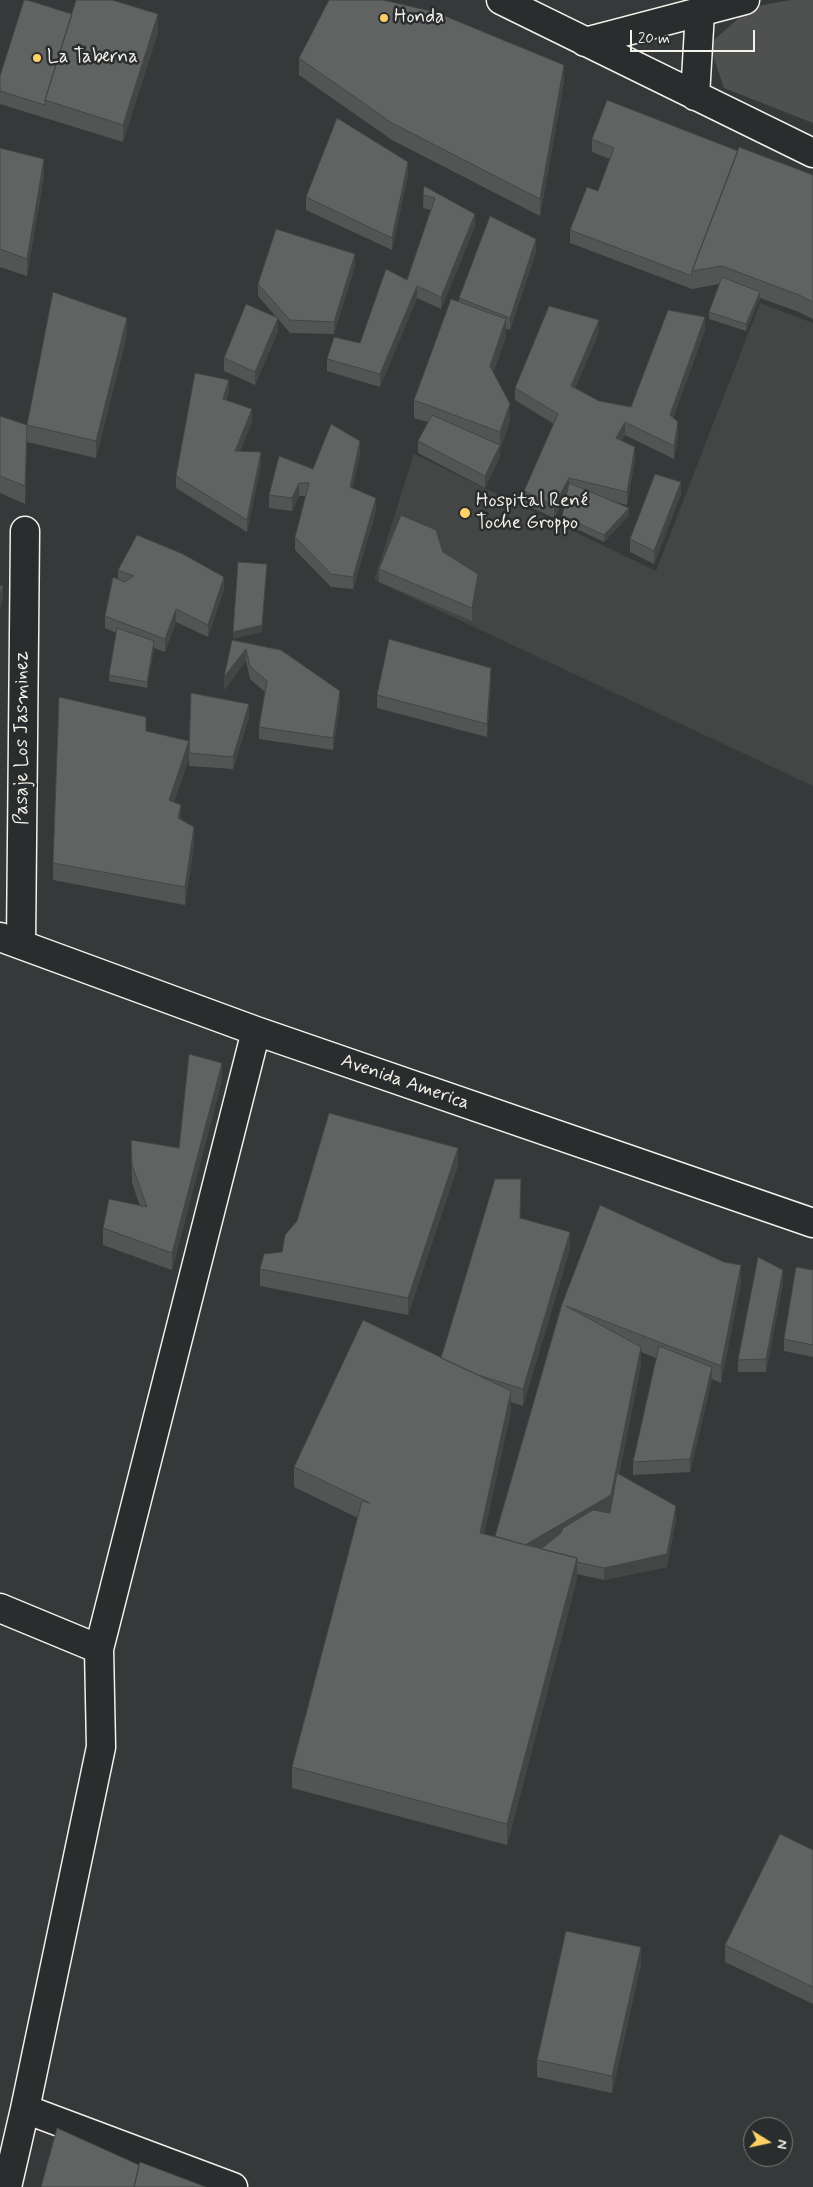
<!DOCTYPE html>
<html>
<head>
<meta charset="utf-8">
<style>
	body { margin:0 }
	#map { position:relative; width:813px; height:2187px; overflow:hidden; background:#363939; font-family:Mynerve,sans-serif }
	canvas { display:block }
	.north { position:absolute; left:743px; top:2117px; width:50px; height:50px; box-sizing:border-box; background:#2a2d2e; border:1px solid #7b7b78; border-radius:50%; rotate:100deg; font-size:14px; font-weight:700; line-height:20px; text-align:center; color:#f4f1e8 }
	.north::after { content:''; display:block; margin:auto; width:18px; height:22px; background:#ffd166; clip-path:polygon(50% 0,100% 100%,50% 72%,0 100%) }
	.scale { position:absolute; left:630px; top:30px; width:125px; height:22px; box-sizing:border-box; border:2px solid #f4f1e8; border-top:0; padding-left:6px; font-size:15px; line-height:18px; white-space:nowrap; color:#f4f1e8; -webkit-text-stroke:4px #2a2d2e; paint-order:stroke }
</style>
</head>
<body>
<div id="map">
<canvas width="813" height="2187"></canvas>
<div class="north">N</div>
<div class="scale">20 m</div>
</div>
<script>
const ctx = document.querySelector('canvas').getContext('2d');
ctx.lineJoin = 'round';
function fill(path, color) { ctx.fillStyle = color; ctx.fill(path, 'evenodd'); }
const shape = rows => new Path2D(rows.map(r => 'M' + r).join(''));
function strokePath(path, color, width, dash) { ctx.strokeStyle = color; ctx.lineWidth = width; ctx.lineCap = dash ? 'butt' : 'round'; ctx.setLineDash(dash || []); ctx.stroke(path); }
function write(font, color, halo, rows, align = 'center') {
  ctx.font = font + ' Mynerve,sans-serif'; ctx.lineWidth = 5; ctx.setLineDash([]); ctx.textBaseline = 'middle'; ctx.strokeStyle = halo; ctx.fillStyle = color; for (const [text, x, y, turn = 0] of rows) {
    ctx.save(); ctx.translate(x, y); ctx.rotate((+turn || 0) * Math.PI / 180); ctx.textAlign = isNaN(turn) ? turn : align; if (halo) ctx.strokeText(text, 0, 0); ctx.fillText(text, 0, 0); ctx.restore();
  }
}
const built = shape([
	[760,303,813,323,813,786,374,580,414,454,656,571]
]);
const green = shape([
	[791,0,813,0,813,123,724,88,709,44,752,7]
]);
const minor = shape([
	[501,0,813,153],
	[585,42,745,0],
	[695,96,700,12],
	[0,937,256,1031,813,1223],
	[21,944,25,531],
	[0,1608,99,1649],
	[25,2109,233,2187],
	[7,2187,25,2109,101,1747,99,1649,256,1031]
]);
const wall = shape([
	[72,14,158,32,123,142,0,104,0,76],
	[299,58,564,82,540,216,392,140,299,75],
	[592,139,738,151,813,175,813,319,799,312,760,298,746,331,709,319,709,312,719,284,692,289,570,243,570,230,598,191,610,159,592,152],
	[0,148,44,176,27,276,0,267],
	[408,174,392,250,306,210,306,197],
	[424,186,475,226,441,309,417,298,380,387,327,371,327,359,360,343,407,280,431,210,423,208],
	[536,252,510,330,506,329,506,337,493,373,510,421,500,449,500,457,485,488,418,453,418,441,428,422,414,418,414,400,459,302,459,298],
	[355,266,334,334,290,333,278,319,278,331,255,385,224,371,224,358,277,318,258,296,258,284],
	[705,330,673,418,678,435,674,459,625,435,622,440,635,459,627,505,611,501,629,515,604,542,562,522,562,516,567,495,554,518,524,504,524,491,554,424,515,400,515,388,599,332,575,388,599,401,631,407],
	[127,335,96,458,27,442,25,504,0,493,0,416,27,425],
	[229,392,226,401,252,422,240,451,261,464,247,532,176,488,176,476],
	[360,454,352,488,376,511,353,589,331,587,295,550,295,537,306,496,299,496,292,511,269,508,269,495,313,469],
	[681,494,654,564,630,552,630,539],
	[443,552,478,586,472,621,379,582,379,569],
	[118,570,224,589,208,637,176,622,165,652,154,648,147,688,109,681,109,675,116,633,105,628,105,616,118,579],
	[232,640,340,704,333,750,259,739,259,727,265,692,250,679,246,661,224,690],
	[491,680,487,737,377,708,377,695],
	[249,717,233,769,189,766,189,753],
	[146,731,189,758,174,802,181,819,194,845,185,905,53,880,53,863],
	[222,1080,172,1270,103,1245,103,1228,140,1206,132,1183,131,1140,179,1148],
	[458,1165,408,1315,260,1286,260,1269,282,1252,297,1221],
	[521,1218,570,1249,523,1406,511,1402,511,1411,484,1534,495,1536,562,1304,741,1282,721,1383,712,1379,690,1472,633,1475,633,1462,656,1358,641,1352,641,1365,619,1474,676,1519,667,1567,604,1580,577,1574,577,1579,507,1845,292,1788,292,1767,358,1518,294,1487,294,1467,441,1358],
	[813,1270,813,1357,784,1351,784,1339],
	[783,1283,766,1372,738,1372,738,1360],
	[813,1850,813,2004,725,1962,725,1945],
	[641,1964,612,2093,537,2077,537,2060]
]);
const shadedWall = shape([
	[158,14,158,32,123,142,123,125],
	[564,65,564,82,540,216,540,199],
	[44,159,44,176,27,276,27,259],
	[408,162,408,174,392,250,392,238],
	[475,214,475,226,441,309,441,297],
	[536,239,536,252,510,330,510,318],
	[355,254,355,266,334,334,334,322],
	[417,286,417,298,380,387,380,374],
	[760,292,760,299,746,331,746,324],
	[705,317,705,330,670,427,670,415],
	[127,318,127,335,96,458,96,441],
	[278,318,278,331,255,385,255,372],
	[506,319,506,337,490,383,490,366],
	[599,320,599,332,571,399,571,386],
	[229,380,229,392,223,412,223,399],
	[510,404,510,421,500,449,500,432],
	[252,409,252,422,235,463,235,451],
	[625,422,625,435,616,450,616,438],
	[678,422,678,435,674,459,674,446],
	[27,425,27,442,25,504,25,486],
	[360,441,360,454,350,499,350,487],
	[500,445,500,457,485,488,485,476],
	[635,447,635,459,627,505,627,492],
	[261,452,261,464,247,532,247,520],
	[569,478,569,490,554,518,554,506],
	[681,482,681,494,654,564,654,551],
	[299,483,299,496,292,511,292,498],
	[376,498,376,511,353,589,353,577],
	[629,508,629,515,604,542,604,535],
	[267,564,262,632,233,639,233,632],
	[478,574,478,586,472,621,472,608],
	[224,577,224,589,208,637,208,625],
	[3,586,3,599,0,609,0,596],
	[176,609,176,622,165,652,165,639],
	[154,641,154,648,147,688,147,682],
	[246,649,246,661,224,690,224,677],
	[491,668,491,680,487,737,487,724],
	[340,691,340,704,333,750,333,738],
	[249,704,249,717,233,769,233,757],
	[189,741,189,758,169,817,169,800],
	[181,805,181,822,178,818],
	[194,827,194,845,185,905,185,887],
	[222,1063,222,1080,172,1270,172,1253],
	[458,1148,458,1165,408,1315,408,1298],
	[570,1232,570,1249,523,1406,523,1389],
	[741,1265,741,1282,721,1383,721,1366],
	[783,1270,783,1283,766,1372,766,1359],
	[641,1347,641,1365,611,1512,521,1564,521,1547],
	[712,1367,712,1379,690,1472,690,1459],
	[511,1391,511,1411,480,1553,480,1533],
	[676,1506,676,1519,667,1567,604,1580,604,1568],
	[577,1558,577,1579,507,1845,507,1824],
	[641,1947,641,1964,612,2093,612,2076]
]);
const building = shape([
	[24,0,27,0,72,14,45,100,45,105,0,91,0,76,24,0],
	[76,0,112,0,158,14,123,125,45,100,76,0],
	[329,0,383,0,435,12,564,65,540,199,392,123,299,58,329,0],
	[607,100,738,151,692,271,692,276,570,230,587,187,598,191,614,148,592,139,607,100],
	[337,118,408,162,392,238,306,197,337,118],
	[739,147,813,175,813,302,799,295,722,266,692,271,739,147],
	[0,148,44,159,27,259,0,249,0,148],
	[424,186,475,214,441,297,417,286,380,374,327,359,334,337,360,343,386,269,407,280,435,198,423,195,424,186],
	[490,216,536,239,510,318,459,298,490,216],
	[276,229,355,254,334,322,290,320,258,284,276,229],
	[722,277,760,292,746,324,709,312,722,277],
	[53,292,127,318,96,441,27,425,53,292],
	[451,299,506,319,490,366,510,404,500,432,414,400,451,299],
	[246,304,278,318,255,372,224,358,246,304],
	[549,306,599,320,571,386,599,401,631,407,668,310,705,317,670,415,678,422,674,446,625,422,616,438,635,447,627,492,569,478,554,506,524,491,558,414,515,388,549,306],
	[195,373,229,380,223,399,252,409,235,451,261,452,247,520,176,476,195,373],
	[432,415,500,445,485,476,418,441,432,415],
	[0,416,27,425,25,486,0,476,0,416],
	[331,424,360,441,350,487,376,498,353,577,331,574,295,537,309,483,299,483,292,498,269,495,279,456,313,469,331,424],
	[655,474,681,482,654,551,630,539,655,474],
	[569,483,629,508,604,535,562,516,569,483],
	[401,515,436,530,443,552,478,574,472,608,379,569,401,515],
	[137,535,183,554,224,577,208,625,176,609,165,639,105,616,113,577,124,582,134,576,118,570,137,535],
	[238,562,267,564,262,625,233,632,238,562],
	[0,585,3,586,0,596,0,585],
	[117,628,154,641,147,682,109,675,117,628],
	[389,639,491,668,487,724,377,695,389,639],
	[232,640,281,650,340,691,333,738,259,727,267,681,250,666,246,649,224,677,232,640],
	[191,693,249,704,233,757,189,753,191,693],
	[59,697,146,717,146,731,189,741,169,800,181,805,178,818,194,827,185,887,53,863,59,697],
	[189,1054,222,1063,172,1253,103,1228,109,1199,147,1207,132,1165,131,1140,179,1148,189,1054],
	[329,1113,458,1148,408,1298,260,1269,264,1254,282,1252,285,1235,297,1221,329,1113],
	[495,1179,521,1179,520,1218,570,1232,523,1389,478,1375,441,1358,495,1179],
	[600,1205,724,1262,741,1265,721,1366,566,1306,641,1347,611,1495,525,1545,495,1536,562,1304,600,1205],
	[758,1257,783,1270,766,1359,738,1360,758,1257],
	[796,1267,813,1270,813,1345,784,1339,796,1267],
	[363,1320,511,1391,480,1533,577,1558,507,1824,292,1767,362,1501,370,1503,294,1467,363,1320],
	[659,1346,712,1367,690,1459,633,1462,659,1346],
	[617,1473,676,1506,667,1554,604,1568,577,1562,577,1558,541,1549,561,1533,563,1528,593,1510,610,1513,617,1473],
	[780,1834,813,1850,813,1987,725,1945,780,1834],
	[566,1931,641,1947,612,2076,537,2060,566,1931],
	[57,2128,139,2165,134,2187,41,2187,57,2128],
	[140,2162,206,2187,134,2187,140,2162]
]);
const markers = [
	[384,18,5,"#ffd166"],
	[37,58,5,"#ffd166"],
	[465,513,6,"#ffd166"]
];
const poiNames = [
	["Honda",394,18],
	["La Taberna",47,58],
	["Hospital René",476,502],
	["Toche Groppo",476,524]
];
const streetNames = [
	["Pasaje Los Jasminez",23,738,-90],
	["Avenida America",405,1083,19]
];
fill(built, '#434645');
fill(green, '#4e514f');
strokePath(minor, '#f4f1e8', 31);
strokePath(minor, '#2a2d2e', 28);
fill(wall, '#535554');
fill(shadedWall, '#444545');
fill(building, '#616362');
strokePath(building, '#444545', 1);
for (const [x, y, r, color] of markers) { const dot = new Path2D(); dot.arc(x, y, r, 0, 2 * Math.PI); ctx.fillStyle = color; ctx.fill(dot); strokePath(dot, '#2a2d2e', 2); }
write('19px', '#f4f1e8', '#2a2d2e', poiNames, 'left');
write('19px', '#f4f1e8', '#2a2d2e', streetNames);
</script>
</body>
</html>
